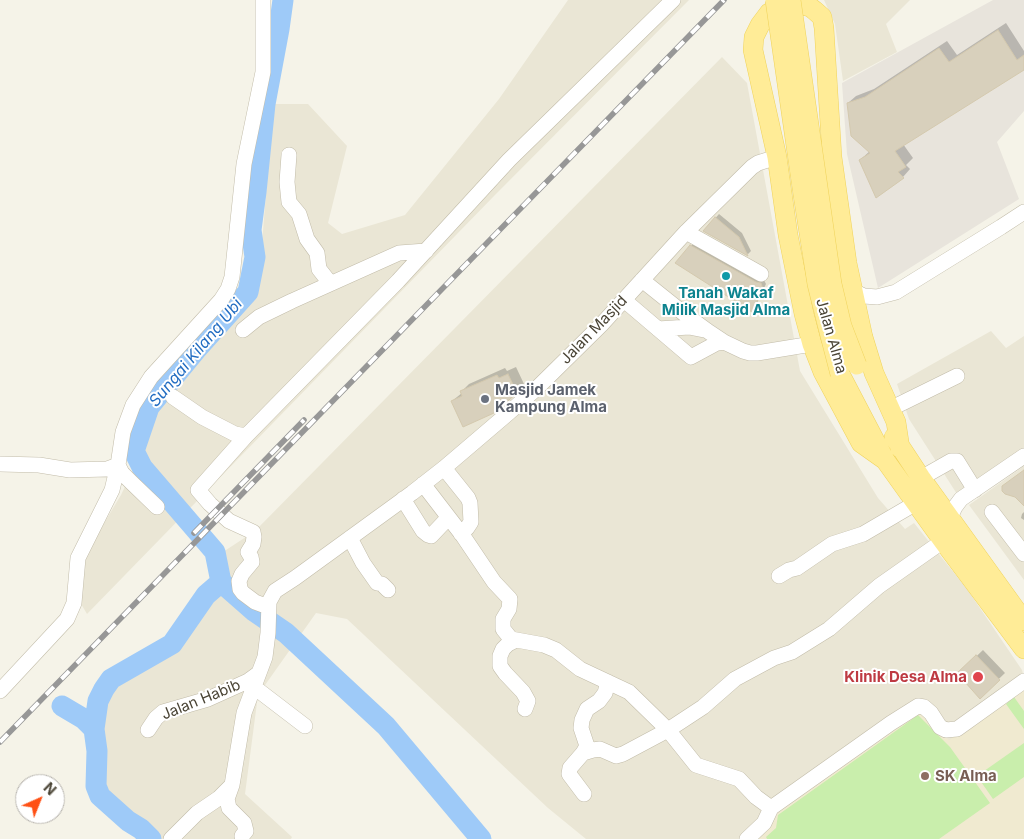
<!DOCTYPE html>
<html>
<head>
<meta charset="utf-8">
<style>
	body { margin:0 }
	#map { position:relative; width:1024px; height:839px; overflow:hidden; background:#f5f3e8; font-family:Inter,sans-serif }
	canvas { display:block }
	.north { position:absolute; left:15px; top:774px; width:50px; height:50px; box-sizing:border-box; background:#fff; border:1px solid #b7b4ae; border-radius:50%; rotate:44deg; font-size:14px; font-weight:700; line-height:20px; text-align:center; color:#4a4435 }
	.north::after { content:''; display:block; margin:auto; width:18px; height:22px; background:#ff5115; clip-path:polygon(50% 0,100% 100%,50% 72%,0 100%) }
</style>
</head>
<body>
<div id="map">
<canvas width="1024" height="839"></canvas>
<div class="north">N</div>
</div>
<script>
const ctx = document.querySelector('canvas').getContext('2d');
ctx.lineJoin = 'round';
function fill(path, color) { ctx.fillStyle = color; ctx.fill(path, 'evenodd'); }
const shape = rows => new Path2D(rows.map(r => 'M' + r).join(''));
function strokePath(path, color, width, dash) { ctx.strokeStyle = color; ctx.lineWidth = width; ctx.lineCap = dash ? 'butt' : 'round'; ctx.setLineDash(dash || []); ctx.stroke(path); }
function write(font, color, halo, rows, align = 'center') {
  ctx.font = font + ' Inter,sans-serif'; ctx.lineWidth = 4; ctx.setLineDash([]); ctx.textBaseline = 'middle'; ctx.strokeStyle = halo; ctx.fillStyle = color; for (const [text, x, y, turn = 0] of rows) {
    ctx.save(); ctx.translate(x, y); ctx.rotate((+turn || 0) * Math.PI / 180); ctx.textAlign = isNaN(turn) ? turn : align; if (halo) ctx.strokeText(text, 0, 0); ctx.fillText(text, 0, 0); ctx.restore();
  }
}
const residential = shape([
	[568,0,689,0,494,196,87,614,77,597,83,558,121,495,142,451,152,420,174,388,256,295,263,231,273,104,308,104,347,146,328,223,342,234,405,215,499,99],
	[824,0,910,0,886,24,897,52,843,81,835,24],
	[722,57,747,83,800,371,878,498,905,529,914,523,967,589,1022,670,1024,678,1024,839,586,839,548,808,347,619,316,613,258,695,245,794,292,837,291,839,148,839,98,804,102,748,100,724,107,699,120,680,177,648,231,580,223,552,255,531],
	[991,331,1006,348,1024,336,1024,461,964,505,909,419,897,384],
	[1024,466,1024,580,969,505]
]);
const industrial = shape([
	[993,0,1024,0,1024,111,997,142,1019,199,878,288,847,154,842,83]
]);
const education = shape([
	[1024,687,1024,839,758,839,772,826,775,812,918,711,949,740]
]);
const green = shape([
	[1014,697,1024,711,1024,729,1006,704],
	[918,715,950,747,990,803,939,839,767,839,766,837,776,828,778,815],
	[1024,743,1024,777,993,799,977,776]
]);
const shadow = shape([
	[1006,23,1024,51,1024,68,903,144,913,158,906,165,910,169,903,177,860,160,870,151,848,103,856,96,874,89,947,41,957,55],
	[719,214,742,233,751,251,748,254,705,230],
	[695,242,764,280,766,284,755,307,751,310,691,246],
	[516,367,524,384,516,392,452,401,462,393,461,392,469,384,505,368,507,371],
	[1024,512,1024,520,1021,518,1022,514],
	[983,650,1005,673,980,697,958,674]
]);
const river = shape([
	[221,582,254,611,286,633,386,726,481,839],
	[62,706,84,719,94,729],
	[151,839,141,829,128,821,100,796,96,786,97,751,94,729,98,701,104,689,111,679,172,644,206,595,221,582,215,552,142,467,134,451,149,407,196,350,248,292,255,257,251,230,256,192,265,104,279,29,283,0]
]);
const building = shape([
	[998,30,1017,60,1024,55,1024,70,895,151,906,167,898,172,904,178,876,198,859,160,870,153,851,136,847,103,865,97,939,48,949,62,998,30],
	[715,217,739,237,748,256,703,231,715,217],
	[690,245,756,282,761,283,763,289,752,312,675,263,690,245],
	[508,374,517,393,494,413,463,427,451,401,462,396,460,391,497,375,499,378,508,374],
	[1024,470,1024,506,1015,497,1005,494,1002,491,1002,486,1024,470],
	[976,655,1000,680,980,699,957,673,976,655]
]);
const minor = shape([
	[289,155,287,182,289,202,299,214,307,239,317,253,319,269,330,283],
	[686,232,761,274],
	[642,280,687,316,709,332,724,342,743,351,750,353,757,353,812,344],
	[853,291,864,296,877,297,896,292,1001,227,1024,212],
	[624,300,691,357,717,343,724,342],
	[658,329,689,327,704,330],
	[243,330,259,317,292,301,399,253,426,251],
	[173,397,202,417,235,434,246,436,398,281,509,160,673,0],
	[890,409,957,376],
	[246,436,198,490,210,504,229,521,253,532,254,537,253,544,248,552,251,557,252,562,242,574,239,581,240,589,243,593,255,602,263,605,269,605],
	[0,464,39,465,70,470,107,469,118,465,122,473,131,482,157,507],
	[444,468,468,498,470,503,471,522,467,528,461,534],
	[921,478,951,461,957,461,975,490],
	[423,484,463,536,494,582,510,599,509,609,503,619,503,629,511,639,544,645,556,650,580,669,629,692,668,730,696,765,739,779,756,797,771,808],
	[403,499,423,531,428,535,431,536,448,518],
	[992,512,1024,554],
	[950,518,955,507,961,499,1024,456],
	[350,538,363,563,377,583,382,584,388,590],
	[779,576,789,570,797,568,832,544,863,534,916,503],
	[516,640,508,644,503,649,500,656,500,666,505,673,523,692,528,701,525,709],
	[254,687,305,726],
	[0,691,67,619,74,603,78,558,112,490,118,465,123,432,133,405,151,377,221,300,228,289,232,277,244,164,263,72,263,0],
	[148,730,156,718,163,712,208,699,248,681,259,673],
	[583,753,593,750,600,749,616,756,623,754,668,730,703,707,735,679,774,658,792,652,829,629,879,586,943,541],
	[232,785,227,799,229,808,244,823,246,831,242,836],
	[584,794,569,774,570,768,583,753,587,746,581,728,582,720,587,709,599,701,605,693,608,682],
	[171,839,197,813,219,798,232,785,244,713,265,657,268,633,269,602,275,591,295,578,412,493,444,468,505,416,537,388,601,325,686,232,752,167,758,163,777,157],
	[747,839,764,823,771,808,891,723,918,706,924,707,931,713,940,727,946,730,957,729,1024,681]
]);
const major = shape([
	[840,374,885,460,943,541,1024,649],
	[894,437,921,478,1024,621],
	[885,460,861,443,823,372,812,344,804,314,788,235,777,157,753,50,754,37,760,25,769,13,787,5,801,5,810,7,814,10,822,17,824,28,832,157,847,263,863,337,874,373,896,422,900,448]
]);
const rail = shape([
	[194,533,304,420],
	[0,742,724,0]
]);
const majorBridge = shape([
	[775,0,803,195,817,284,827,324,840,374],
	[791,0,832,284,842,326,857,365]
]);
const markers = [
	[726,276,5,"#0f9aa8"],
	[485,399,5,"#6b7280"],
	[978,677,6,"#e0444e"],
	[925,776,5,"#8d6e63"]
];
const cultureNames = [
	["Tanah Wakaf",726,293],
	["Milik Masjid Alma",726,310]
];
const streetNames = [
	["Jalan Masjid",594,330,-46],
	["Jalan Alma",831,336,74],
	["Jalan Habib",201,700,-22]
];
const worshipNames = [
	["Masjid Jamek",495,390],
	["Kampung Alma",495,407]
];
const healthNames = [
	["Klinik Desa Alma",967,677]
];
const educationNames = [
	["SK Alma",935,776]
];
const waterNames = [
	["Sungai Kilang Ubi",196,353,-50]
];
fill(residential, '#eae6d5');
fill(industrial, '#e8e4dc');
fill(education, '#f0ead0');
fill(green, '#c9eeac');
fill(shadow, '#0003');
strokePath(river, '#9ecaf8', 21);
fill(building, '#d8d0bc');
strokePath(building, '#d4c9ae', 1);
strokePath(minor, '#c2bca9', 16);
strokePath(major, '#f0d35b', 20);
strokePath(minor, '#fff', 15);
strokePath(major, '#ffec97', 19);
strokePath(rail, '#979797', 5.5);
strokePath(rail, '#fff', 4, [11]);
strokePath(majorBridge, '#f0d35b', 20, []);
strokePath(majorBridge, '#ffec97', 19);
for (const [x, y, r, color] of markers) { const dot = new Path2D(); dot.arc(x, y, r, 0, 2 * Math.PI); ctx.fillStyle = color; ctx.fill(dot); strokePath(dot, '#fff', 2); }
write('bold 15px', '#0d838f', '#fff', cultureNames);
write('15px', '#4a4435', '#fff', streetNames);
write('bold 15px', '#5b616d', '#fff', worshipNames, 'left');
write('bold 15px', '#be3a42', '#fff', healthNames, 'right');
write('bold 15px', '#785e54', '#fff', educationNames, 'left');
write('italic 16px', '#226dc2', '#fff', waterNames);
</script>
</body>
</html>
